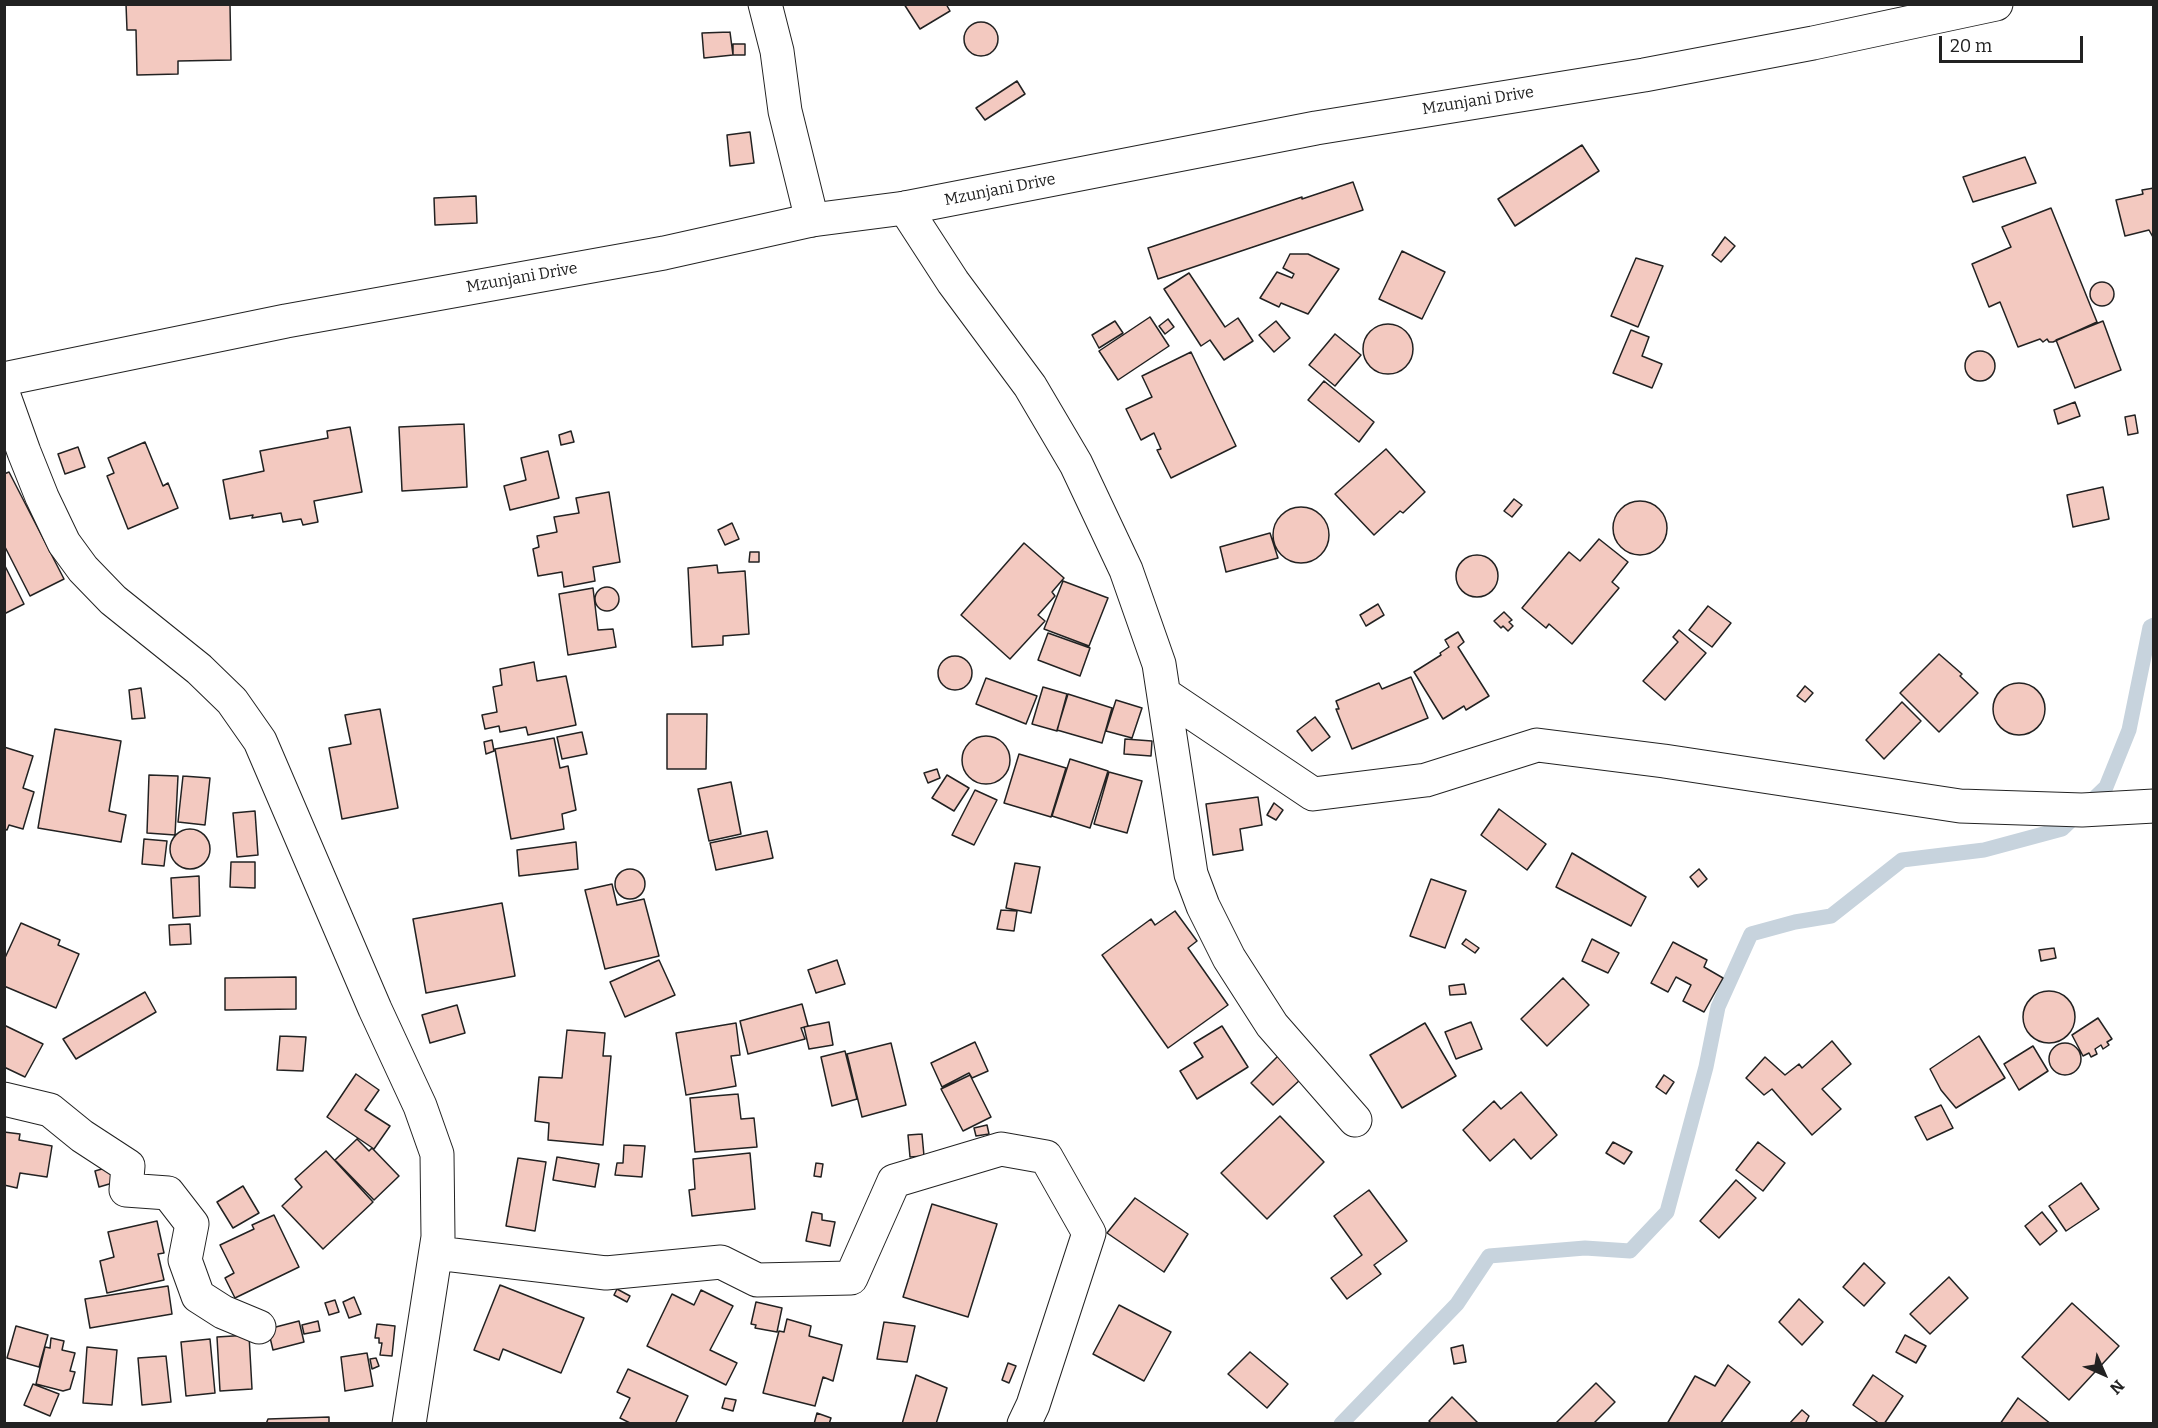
<!DOCTYPE html>
<html>
<head>
<meta charset="utf-8">
<style>
	body { margin:0 }
	#map { position:relative; width:2158px; height:1428px; overflow:hidden; background:#fff; font-family:Bitter,serif }
	canvas { display:block }
	.frame { position:absolute; inset:0; border:6px solid #222; pointer-events:none }
	.north { position:absolute; left:2074px; top:1344px; width:60px; height:60px; -webkit-text-stroke:4px #fff; paint-order:stroke; rotate:135deg; font-size:16px; font-weight:700; line-height:24px; text-align:center; color:#222 }
	.north::after { content:''; display:block; margin:auto; width:21px; height:27px; background:#222; clip-path:polygon(50% 0,100% 100%,50% 72%,0 100%) }
	.scale { position:absolute; left:1939px; top:36px; width:144px; height:27px; box-sizing:border-box; border:3px solid #222; border-top:0; padding-left:8px; font-size:18px; line-height:21px; white-space:nowrap; color:#222; -webkit-text-stroke:4px #fff; paint-order:stroke }
</style>
</head>
<body>
<div id="map">
<canvas width="2158" height="1428"></canvas>
<div class="frame"></div>
<div class="north">N</div>
<div class="scale">20 m</div>
</div>
<script>
const ctx = document.querySelector('canvas').getContext('2d');
ctx.lineJoin = 'round';
const shape = rows => new Path2D(rows.map(r => 'M' + r).join(''));
function strokePath(path, color, width, dash) { ctx.strokeStyle = color; ctx.lineWidth = width; ctx.lineCap = dash ? 'butt' : 'round'; ctx.setLineDash(dash || []); ctx.stroke(path); }
function fill(path, color) { ctx.fillStyle = color; ctx.fill(path, 'evenodd'); }
function write(font, color, halo, rows, align = 'center') {
  ctx.font = font + ' Bitter,serif'; ctx.lineWidth = 4.5; ctx.setLineDash([]); ctx.textBaseline = 'middle'; ctx.strokeStyle = halo; ctx.fillStyle = color; for (const [text, x, y, turn = 0] of rows) {
    ctx.save(); ctx.translate(x, y); ctx.rotate((+turn || 0) * Math.PI / 180); ctx.textAlign = isNaN(turn) ? turn : align; if (halo) ctx.strokeText(text, 0, 0); ctx.fillText(text, 0, 0); ctx.restore();
  }
}
const stream = shape([
	[1341,1424,1457,1304,1489,1256,1585,1248,1630,1251,1667,1212,1706,1067,1718,1007,1751,934,1795,922,1831,916,1902,860,1984,850,2062,829,2082,810,2106,787,2129,730,2150,627,2154,625]
]);
const building = shape([
	[126,4,230,4,231,60,178,61,178,74,137,75,136,30,127,30,126,4],
	[904,4,946,4,950,11,920,29,904,4],
	'964 39a17 17 0 1 1 34 0a17 17 0 1 1-34 0Z',
	[730,32,733,55,704,58,702,33,730,32],
	[733,44,745,44,745,55,733,55,733,44],
	[1017,81,1025,94,985,120,976,108,1017,81],
	[750,132,754,163,730,166,727,135,750,132],
	[1582,145,1599,171,1515,226,1498,199,1582,145],
	[2025,157,2036,183,1973,202,1963,177,2025,157],
	[1353,182,1363,210,1158,279,1148,248,1302,197,1302,199,1353,182],
	[2154,188,2154,239,2149,230,2125,236,2116,200,2143,194,2142,190,2154,188],
	[476,196,477,223,435,225,434,198,476,196],
	[2051,208,2097,322,2053,342,2049,342,2047,339,2043,342,2040,339,2018,347,2000,302,1989,307,1972,264,2011,247,2002,227,2051,208],
	[1725,237,1735,246,1721,262,1712,255,1725,237],
	[1402,251,1445,272,1422,319,1379,299,1402,251],
	[1290,254,1308,254,1339,269,1308,314,1281,303,1279,307,1260,298,1277,272,1292,278,1294,274,1283,268,1290,254],
	[1636,258,1663,266,1638,327,1611,316,1636,258],
	[1189,273,1225,327,1238,318,1253,341,1224,360,1210,340,1201,346,1164,289,1189,273],
	'2090 294a12 12 0 1 1 24 0a12 12 0 1 1-24 0Z',
	[1150,317,1169,346,1118,380,1099,351,1150,317],
	[1168,319,1174,327,1165,334,1159,326,1168,319],
	[1115,321,1123,333,1099,348,1092,335,1115,321],
	[1276,321,1290,338,1274,352,1259,335,1276,321],
	[2103,321,2121,370,2075,388,2056,340,2103,321],
	'1363 349a25 25 0 1 1 50 0a25 25 0 1 1-50 0Z',
	[1631,330,1649,337,1642,356,1662,364,1652,388,1613,373,1631,330],
	[1335,334,1361,355,1335,386,1309,365,1335,334],
	'1965 366a15 15 0 1 1 30 0a15 15 0 1 1-30 0Z',
	[1191,352,1236,446,1171,478,1157,450,1161,449,1154,433,1141,440,1126,409,1152,397,1142,376,1191,352],
	[1324,381,1374,422,1359,442,1308,400,1324,381],
	[2075,402,2080,416,2058,424,2054,410,2075,402],
	[2135,415,2138,433,2128,435,2125,417,2135,415],
	[464,424,467,487,402,491,399,427,464,424],
	[350,427,362,492,314,501,318,522,303,525,301,519,283,522,281,513,252,518,253,515,230,519,223,480,264,471,260,451,328,438,327,431,350,427],
	[571,431,574,442,561,445,559,435,571,431],
	[145,442,163,486,168,483,178,508,128,529,107,476,114,473,108,458,145,442],
	[78,447,85,467,65,474,58,454,78,447],
	[1386,449,1425,492,1403,513,1400,511,1374,535,1335,494,1386,449],
	[548,451,559,498,510,510,504,486,526,480,521,458,548,451],
	[9,472,64,579,30,596,4,545,4,474,9,472],
	[2103,487,2109,519,2073,527,2067,495,2103,487],
	[609,492,620,562,593,567,595,581,564,587,562,572,538,576,533,549,539,547,537,536,557,532,554,517,579,513,576,498,609,492],
	[1514,499,1522,505,1512,517,1504,511,1514,499],
	'1613 528a27 27 0 1 1 54 0a27 27 0 1 1-54 0Z',
	'1273 535a28 28 0 1 1 56 0a28 28 0 1 1-56 0Z',
	[732,523,739,539,725,545,718,530,732,523],
	[1270,533,1278,558,1226,572,1220,547,1270,533],
	[1599,539,1628,562,1612,582,1619,588,1572,644,1549,624,1546,628,1522,608,1569,552,1580,561,1599,539],
	[1024,543,1064,578,1052,592,1055,596,1038,615,1045,621,1010,659,961,615,1024,543],
	[750,552,759,552,759,562,749,562,750,552],
	'1456 576a21 21 0 1 1 42 0a21 21 0 1 1-42 0Z',
	[4,564,24,604,4,614,4,564],
	[717,565,718,573,745,571,749,634,723,636,723,645,692,647,688,568,717,565],
	[1063,581,1108,598,1089,646,1044,629,1063,581],
	'595 599a12 12 0 1 1 24 0a12 12 0 1 1-24 0Z',
	[593,588,598,630,613,629,616,647,568,655,559,594,593,588],
	[1378,604,1384,615,1366,626,1360,615,1378,604],
	[1708,606,1731,623,1712,647,1689,630,1708,606],
	[1504,612,1512,620,1509,622,1513,626,1508,631,1503,626,1501,628,1494,621,1504,612],
	[1679,630,1706,653,1665,700,1643,681,1678,642,1673,637,1679,630],
	[1458,632,1464,642,1458,647,1489,696,1466,710,1464,706,1443,719,1414,672,1441,655,1440,653,1449,647,1445,640,1458,632],
	[1048,633,1090,648,1080,676,1038,660,1048,633],
	[1939,654,1962,674,1960,676,1978,693,1939,732,1900,693,1939,654],
	'938 673a17 17 0 1 1 34 0a17 17 0 1 1-34 0Z',
	[534,662,537,681,566,676,576,725,528,735,526,727,500,732,499,726,485,729,482,715,497,712,493,687,502,685,500,669,534,662],
	[1411,677,1428,718,1352,749,1336,709,1339,709,1336,701,1379,683,1382,689,1411,677],
	[986,678,1037,696,1026,724,976,704,986,678],
	'1993 709a26 26 0 1 1 52 0a26 26 0 1 1-52 0Z',
	[1805,686,1813,693,1805,702,1797,696,1805,686],
	[1043,687,1067,694,1057,731,1032,724,1043,687],
	[141,688,145,718,132,719,129,690,141,688],
	[1068,694,1112,708,1102,743,1057,730,1068,694],
	[1116,700,1142,708,1132,738,1106,731,1116,700],
	[1902,702,1921,721,1884,759,1866,740,1902,702],
	[380,709,398,808,342,819,329,748,351,744,345,715,380,709],
	[667,714,707,714,706,769,667,769,667,714],
	[1315,717,1330,737,1312,751,1297,731,1315,717],
	[55,729,121,741,109,811,126,815,121,842,38,828,55,729],
	[582,732,587,754,562,759,557,737,582,732],
	'962 760a24 24 0 1 1 48 0a24 24 0 1 1-48 0Z',
	[554,738,560,768,568,766,576,810,562,814,564,829,511,839,495,749,554,738],
	[1125,739,1152,741,1151,756,1124,754,1125,739],
	[492,740,494,751,486,754,484,742,492,740],
	[4,747,33,756,23,788,34,792,23,829,9,825,7,830,4,829,4,747],
	[1019,754,1066,768,1051,817,1004,803,1019,754],
	[1070,759,1108,771,1090,828,1052,816,1070,759],
	[937,769,940,778,928,783,924,773,937,769],
	[1109,772,1142,781,1127,833,1094,824,1109,772],
	[149,775,178,776,175,835,147,833,149,775],
	[947,775,969,788,954,811,932,798,947,775],
	[183,776,210,778,205,825,178,822,183,776],
	[731,782,741,834,709,841,698,789,731,782],
	[975,790,997,800,974,845,952,835,975,790],
	[1258,797,1262,825,1240,829,1243,850,1213,855,1206,804,1258,797],
	[1274,803,1283,810,1276,820,1267,815,1274,803],
	[1499,809,1546,844,1527,870,1481,835,1499,809],
	[255,811,258,855,237,857,233,813,255,811],
	'170 849a20 20 0 1 1 40 0a20 20 0 1 1-40 0Z',
	[767,831,773,858,716,870,710,843,767,831],
	[144,839,167,841,164,866,142,864,144,839],
	[576,842,578,869,519,876,517,850,576,842],
	[1572,853,1646,897,1631,926,1556,887,1572,853],
	[231,862,255,862,255,888,230,887,231,862],
	[1015,863,1040,867,1031,913,1006,908,1015,863],
	'615 884a15 15 0 1 1 30 0a15 15 0 1 1-30 0Z',
	[1699,869,1707,879,1698,887,1690,877,1699,869],
	[199,876,200,916,173,918,171,878,199,876],
	[1431,879,1466,891,1445,948,1410,936,1431,879],
	[612,884,617,905,644,899,659,956,605,969,585,890,612,884],
	[502,903,515,976,426,993,413,919,502,903],
	[1001,910,1017,911,1014,931,997,929,1001,910],
	[1175,911,1197,941,1188,948,1228,1005,1168,1048,1102,955,1151,919,1155,925,1175,911],
	[21,923,60,940,58,945,79,954,56,1008,4,986,4,960,21,923],
	[190,924,191,944,170,945,169,925,190,924],
	[1466,939,1479,948,1475,953,1462,944,1466,939],
	[1592,939,1619,953,1608,973,1582,961,1592,939],
	[1673,942,1707,960,1704,967,1723,978,1704,1012,1683,1001,1691,985,1676,977,1668,992,1651,983,1673,942],
	[2054,948,2056,958,2041,961,2039,950,2054,948],
	[659,960,675,995,625,1017,610,982,659,960],
	[837,960,845,984,816,993,808,970,837,960],
	[296,977,296,1009,225,1010,225,978,296,977],
	[1563,978,1589,1005,1547,1046,1521,1019,1563,978],
	[1464,984,1466,994,1450,995,1449,986,1464,984],
	'2023 1017a26 26 0 1 1 52 0a26 26 0 1 1-52 0Z',
	[145,992,156,1012,76,1059,63,1039,145,992],
	[802,1004,808,1026,801,1028,805,1039,748,1054,740,1021,802,1004],
	[457,1005,465,1033,430,1043,422,1015,457,1005],
	[2098,1018,2112,1039,2107,1042,2109,1045,2103,1049,2101,1045,2095,1049,2097,1054,2091,1057,2089,1053,2083,1056,2072,1035,2098,1018],
	[829,1022,833,1045,809,1049,804,1027,829,1022],
	[1471,1022,1482,1049,1456,1059,1445,1032,1471,1022],
	[736,1023,740,1055,731,1056,736,1086,686,1095,676,1033,736,1023],
	[1425,1023,1456,1076,1402,1108,1370,1055,1425,1023],
	[4,1025,43,1044,25,1077,4,1067,4,1025],
	[1222,1026,1248,1067,1197,1099,1180,1071,1203,1057,1194,1043,1222,1026],
	[567,1030,605,1033,603,1056,611,1056,603,1145,548,1140,549,1123,535,1121,539,1077,562,1078,567,1030],
	[280,1036,306,1037,303,1071,277,1070,280,1036],
	[1979,1036,2005,1078,1956,1108,1941,1090,1930,1069,1979,1036],
	[1832,1041,1851,1064,1822,1089,1841,1109,1812,1135,1772,1089,1764,1095,1746,1078,1765,1057,1785,1075,1799,1064,1802,1068,1832,1041],
	[975,1042,988,1071,972,1078,969,1073,942,1087,931,1063,975,1042],
	'2049 1059a16 16 0 1 1 32 0a16 16 0 1 1-32 0Z',
	[891,1043,906,1105,862,1117,847,1054,891,1043],
	[2033,1046,2048,1071,2019,1090,2004,1064,2033,1046],
	[845,1051,857,1099,832,1106,821,1057,845,1051],
	[1279,1055,1301,1079,1273,1105,1251,1083,1279,1055],
	[356,1074,379,1090,365,1110,390,1126,374,1149,327,1117,356,1074],
	[970,1075,991,1117,963,1131,941,1089,970,1075],
	[1664,1075,1674,1082,1666,1094,1656,1087,1664,1075],
	[1521,1092,1557,1135,1531,1159,1514,1139,1490,1161,1463,1130,1494,1101,1501,1109,1521,1092],
	[738,1094,741,1119,754,1118,757,1147,695,1152,690,1098,738,1094],
	[1941,1105,1953,1128,1927,1140,1915,1117,1941,1105],
	[1280,1116,1324,1162,1267,1219,1221,1173,1280,1116],
	[987,1125,989,1134,976,1136,974,1128,987,1125],
	[4,1132,20,1134,19,1140,52,1146,47,1177,20,1173,17,1188,4,1185,4,1132],
	[922,1134,924,1156,910,1157,908,1135,922,1134],
	[357,1139,369,1151,372,1148,399,1176,374,1200,335,1160,357,1139],
	[1613,1142,1632,1152,1624,1164,1606,1153,1613,1142],
	[1758,1142,1785,1163,1763,1191,1736,1170,1758,1142],
	[624,1145,645,1146,642,1177,615,1175,617,1163,623,1163,624,1145],
	[326,1151,373,1202,323,1249,282,1206,302,1187,295,1179,326,1151],
	[750,1153,755,1209,692,1216,689,1190,695,1189,693,1159,750,1153],
	[557,1157,599,1164,595,1187,553,1180,557,1157],
	[518,1158,546,1162,535,1231,506,1226,518,1158],
	[816,1163,823,1164,821,1177,814,1176,816,1163],
	[112,1166,116,1182,99,1187,95,1171,112,1166],
	[1736,1180,1756,1198,1719,1238,1700,1221,1736,1180],
	[2081,1183,2099,1209,2066,1231,2049,1206,2081,1183],
	[243,1186,259,1213,233,1228,217,1202,243,1186],
	[1369,1190,1407,1241,1374,1265,1381,1274,1347,1299,1331,1278,1362,1255,1334,1216,1369,1190],
	[1135,1198,1188,1234,1164,1272,1107,1233,1135,1198],
	[932,1204,997,1224,968,1317,903,1297,932,1204],
	[812,1212,822,1214,822,1220,835,1222,830,1246,806,1241,812,1212],
	[2042,1212,2057,1231,2040,1245,2025,1226,2042,1212],
	[274,1215,299,1267,235,1298,225,1278,234,1273,220,1245,254,1229,252,1225,274,1215],
	[157,1221,164,1253,158,1254,164,1280,107,1293,100,1261,114,1257,108,1232,157,1221],
	[1864,1263,1885,1283,1864,1306,1843,1287,1864,1263],
	[1949,1277,1968,1298,1930,1334,1910,1314,1949,1277],
	[500,1285,584,1318,561,1373,503,1349,499,1360,474,1350,500,1285],
	[168,1286,172,1314,90,1328,85,1299,168,1286],
	[617,1289,630,1296,627,1302,614,1295,617,1289],
	[701,1290,733,1306,710,1350,737,1363,726,1385,647,1346,672,1294,694,1305,701,1290],
	[354,1297,361,1314,349,1318,343,1302,354,1297],
	[1799,1299,1823,1322,1802,1345,1779,1322,1799,1299],
	[335,1300,339,1312,329,1315,325,1303,335,1300],
	[756,1302,782,1308,777,1332,755,1328,756,1325,751,1324,756,1302],
	[2072,1303,2119,1346,2069,1400,2022,1357,2072,1303],
	[1119,1305,1171,1332,1144,1381,1093,1354,1119,1305],
	[787,1319,811,1326,809,1336,842,1345,833,1381,823,1377,815,1406,763,1393,779,1331,784,1332,787,1319],
	[299,1321,304,1342,273,1350,268,1329,299,1321],
	[318,1321,320,1331,304,1334,302,1325,318,1321],
	[884,1322,915,1326,907,1362,877,1359,884,1322],
	[377,1324,395,1326,392,1356,380,1355,382,1343,379,1343,379,1338,375,1338,377,1324],
	[16,1326,48,1335,39,1367,7,1358,16,1326],
	[249,1335,252,1389,220,1391,217,1337,249,1335],
	[1905,1335,1926,1346,1916,1363,1896,1352,1905,1335],
	[51,1338,64,1341,62,1350,75,1353,70,1371,75,1372,70,1389,63,1391,36,1384,45,1347,50,1348,51,1338],
	[210,1339,215,1393,186,1396,181,1342,210,1339],
	[1463,1345,1466,1362,1454,1364,1451,1348,1463,1345],
	[87,1347,117,1350,112,1405,83,1403,87,1347],
	[1250,1352,1288,1384,1267,1408,1228,1374,1250,1352],
	[367,1353,373,1386,345,1391,341,1357,367,1353],
	[166,1356,171,1402,142,1405,138,1358,166,1356],
	[376,1358,379,1366,372,1369,370,1359,376,1358],
	[1008,1363,1016,1366,1009,1383,1002,1380,1008,1363],
	[1728,1365,1750,1382,1720,1424,1667,1424,1695,1376,1715,1386,1728,1365],
	[628,1369,688,1396,675,1424,632,1424,620,1418,630,1398,617,1392,628,1369],
	[916,1375,947,1388,936,1424,902,1424,916,1375],
	[1873,1375,1903,1396,1884,1424,1880,1424,1853,1405,1873,1375],
	[1596,1383,1615,1402,1593,1424,1555,1424,1596,1383],
	[33,1384,59,1394,50,1416,24,1405,33,1384],
	[1452,1397,1479,1424,1432,1424,1429,1421,1452,1397],
	[725,1398,736,1400,733,1411,722,1408,725,1398],
	[2018,1398,2051,1424,2000,1424,2018,1398],
	[1802,1410,1809,1416,1805,1424,1789,1424,1802,1410],
	[817,1413,831,1418,829,1424,814,1424,817,1413],
	[329,1417,329,1424,266,1424,268,1419,329,1417]
]);
const street = shape([
	[765,4,777,51,785,111,812,220],
	[905,208,953,282,1030,386,1076,464,1126,570,1159,664,1191,874,1203,906,1229,958,1272,1025,1355,1120],
	[4,396,24,452,42,497,64,543,83,569,113,600,199,669,232,701,260,741,375,1009,420,1106,437,1154,438,1237,409,1424],
	[1164,694,1313,794,1426,780,1537,745,1664,761,1960,806,2082,810,2154,806],
	[4,1099,50,1110,82,1136,128,1166,126,1190,168,1193,192,1224,185,1260,198,1296,223,1312,259,1327],
	[436,1253,606,1273,721,1262,757,1280,851,1278,894,1181,1001,1149,1046,1157,1089,1233,1033,1405,1024,1424]
]);
const secondary = shape([
	[4,379,286,321,664,253,812,220,905,208,1316,128,1644,75,1813,43,1996,4]
]);
const streetNames = [
	["Mzunjani Drive",1478,101,-9],
	["Mzunjani Drive",1000,190,-11],
	["Mzunjani Drive",522,278,-10]
];
strokePath(stream, '#c7d3dd', 15);
fill(building, '#f3c9c0');
strokePath(building, '#222', 1.5);
strokePath(street, '#222', 35);
strokePath(secondary, '#222', 35);
strokePath(street, '#fff', 33);
strokePath(secondary, '#fff', 33);
write('16px', '#222', '#fff', streetNames);
</script>
</body>
</html>
